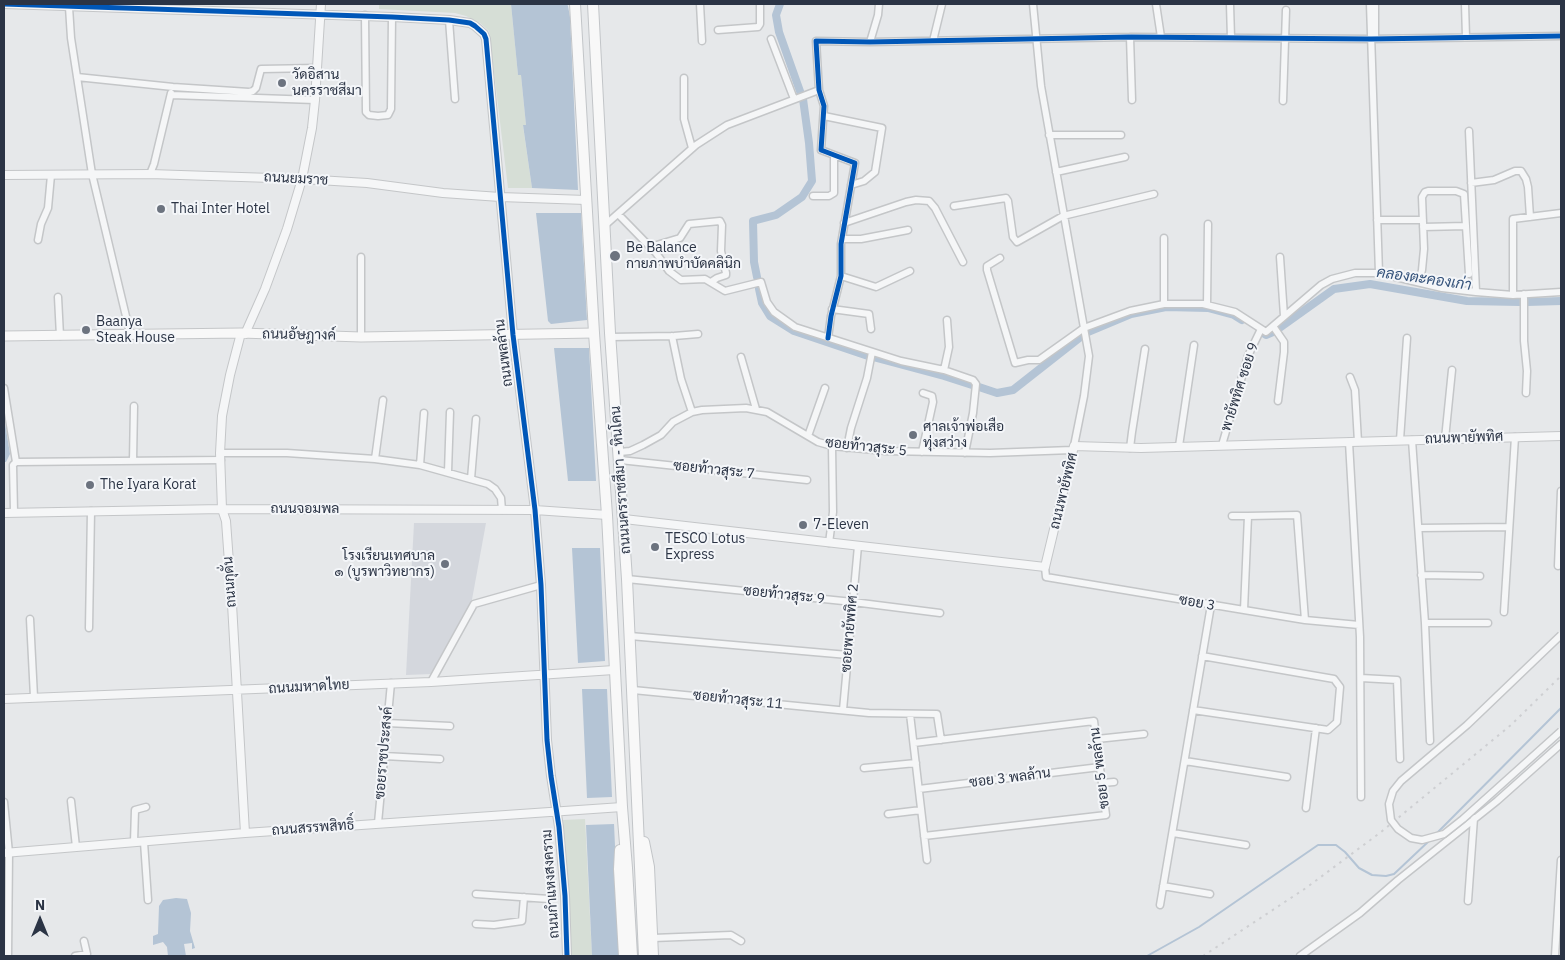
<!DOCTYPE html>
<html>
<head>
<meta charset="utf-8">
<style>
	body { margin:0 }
	#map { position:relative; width:1565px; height:960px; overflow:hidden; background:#e6e8ea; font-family:"IBM Plex Sans",sans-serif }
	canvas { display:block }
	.frame { position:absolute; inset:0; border:5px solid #2b3445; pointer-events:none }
	.north { position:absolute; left:15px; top:895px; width:50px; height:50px; -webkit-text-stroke:4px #f4f6f9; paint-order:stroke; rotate:0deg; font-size:14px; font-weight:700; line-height:20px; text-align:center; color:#2b3445 }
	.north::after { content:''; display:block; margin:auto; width:18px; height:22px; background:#2b3445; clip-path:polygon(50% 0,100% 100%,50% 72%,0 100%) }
</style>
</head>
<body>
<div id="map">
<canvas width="1565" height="960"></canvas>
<div class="frame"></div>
<div class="north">N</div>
</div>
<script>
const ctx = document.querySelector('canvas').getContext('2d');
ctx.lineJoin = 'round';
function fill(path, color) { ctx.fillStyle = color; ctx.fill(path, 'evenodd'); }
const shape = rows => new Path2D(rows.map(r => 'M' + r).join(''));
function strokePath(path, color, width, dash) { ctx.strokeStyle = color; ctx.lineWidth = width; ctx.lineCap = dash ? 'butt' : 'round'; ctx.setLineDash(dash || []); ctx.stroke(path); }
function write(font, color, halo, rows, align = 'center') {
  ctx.font = font + ' "IBM Plex Sans",Sarabun,sans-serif'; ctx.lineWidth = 4; ctx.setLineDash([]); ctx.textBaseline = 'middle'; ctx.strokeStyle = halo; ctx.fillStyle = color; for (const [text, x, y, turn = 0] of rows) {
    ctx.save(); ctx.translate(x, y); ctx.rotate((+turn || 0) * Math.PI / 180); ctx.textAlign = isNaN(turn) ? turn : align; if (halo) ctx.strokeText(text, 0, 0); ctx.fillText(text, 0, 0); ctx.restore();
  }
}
const built = shape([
	[414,523,486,523,471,605,432,674,406,675]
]);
const green = shape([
	[379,4,511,4,518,75,521,75,526,125,523,126,532,188,508,188,489,31,480,23,466,16,455,13,379,9],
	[585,819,592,956,568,956,563,820]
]);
const water = shape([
	[511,4,567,4,568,6,570,17,578,190,532,188,523,125,526,125,521,75,518,75],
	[536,213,581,213,587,320,551,324,548,321],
	[554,348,589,348,596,481,568,481],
	[4,417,10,454,6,462,4,462],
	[572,548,600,548,605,661,578,663],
	[582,689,607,689,612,797,587,798],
	[614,824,620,956,592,956,586,825],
	[176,898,187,899,191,913,190,931,195,948,192,949,192,943,184,944,186,956,168,956,167,947,163,942,153,945,153,936,158,934,159,906,163,900]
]);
const stream = shape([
	[1436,834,1561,708],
	[1147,956,1199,927,1318,845,1336,845,1345,852,1359,868,1372,875,1386,876,1394,874,1429,841]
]);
const canal = shape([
	[780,4,776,15,779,32,801,94],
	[757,277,754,262,753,221,776,215,802,197,812,181,809,143,803,99],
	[759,289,762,303,770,316,794,331,868,356],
	[1527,302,1561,301],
	[1278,329,1334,289,1370,284,1467,301,1520,302],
	[1088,332,1131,314,1166,307,1208,308,1234,315,1242,320],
	[1263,333,1266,335,1273,332],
	[873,357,944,376,972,385],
	[979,387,997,393,1013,390,1083,335]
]);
const minor = shape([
	[700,4,702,41],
	[1033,4,1041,86,1089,356,1084,396,1074,446],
	[1156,4,1161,37],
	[1230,4,1231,38],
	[1370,4,1379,273],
	[1375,4,1375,38],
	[1465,4,1466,37],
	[69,7,71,38,92,174,130,333],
	[365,15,366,112,369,115,378,116,388,115,391,109,392,17],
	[449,20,455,99],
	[718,30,758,27,760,24,760,4],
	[1130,37,1132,100],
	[771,39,794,99],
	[933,41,942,4],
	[870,42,878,15,879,4],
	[77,77,173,87,249,92,253,91,256,88,261,69,317,68],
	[684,78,684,119,692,148],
	[171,95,315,100],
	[1283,101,1286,10],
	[824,116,882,128,875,172,864,181,851,185],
	[1469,131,1476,292],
	[1049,135,1121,135],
	[1056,172,1125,157],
	[150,174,154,164,171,93],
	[1471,183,1494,180,1515,171,1521,171,1526,179,1528,187,1530,217],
	[813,196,829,196,834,193,834,155],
	[954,206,1006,198,1008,201,1013,237,1017,242,1063,216,1154,194],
	[618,214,656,253,669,271,681,280,705,279,725,291,761,282,767,302,774,312,795,327,901,361,944,370,973,380,976,384,973,413,965,453],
	[1377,220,1423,220],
	[844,223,906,202,916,200,929,201,935,208,963,262],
	[604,226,696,145,727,125,819,90],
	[1423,227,1466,226],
	[1164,238,1164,304],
	[842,239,861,239,908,230],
	[38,240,41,224,48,208,51,175],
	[650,247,680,238,689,224,720,221,722,225,721,251,726,273,726,275,717,278,711,282],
	[1280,257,1284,316],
	[1000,258,987,266,987,270,1015,363,1028,360,1039,360,1084,328,1130,311,1164,304,1203,304,1235,312,1266,332,1321,285,1332,279,1355,273,1379,273,1442,288,1476,292,1513,295,1561,292],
	[841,276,876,287,910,271],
	[1419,282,1422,270,1424,249,1422,197,1425,192,1428,191,1456,191,1464,194,1469,274],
	[1524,294,1524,341,1527,371,1526,393],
	[1513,295,1513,219,1561,213],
	[58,297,60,336],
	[1207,305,1208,224],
	[832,309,869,314,871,329],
	[1273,326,1284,342,1284,352,1278,401],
	[672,336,681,379,692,412],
	[361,337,361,257],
	[610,337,674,336,698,334],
	[828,338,831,316,841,276,841,244,855,163,821,150,824,106,819,90,816,41,870,42,1130,37,1371,39,1561,36],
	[741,357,756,409],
	[944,370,949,347,947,320],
	[1350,377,1355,390,1358,442],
	[4,388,16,462],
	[808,436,825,388],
	[1445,439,1452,370],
	[1400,440,1407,338],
	[1412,440,1425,623,1430,741],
	[1349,442,1360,637,1361,797],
	[1222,445,1248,356,1261,329],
	[1179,446,1194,345],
	[847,448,851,428,867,378,872,352],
	[1130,448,1132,432,1145,349],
	[620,452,630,451,643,445,661,435,673,422,692,412,702,410,746,408,767,412,818,442,832,446,886,451,990,453,1072,450],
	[922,452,933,402,932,396,923,393],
	[220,453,287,453,375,459,420,465,488,484,495,489,501,498,502,510],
	[375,459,383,400],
	[620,460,807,480],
	[133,461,134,406],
	[420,465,424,413],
	[448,472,450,412],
	[471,479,476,419],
	[14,512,13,465,16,462,221,460],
	[1232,516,1248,516],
	[1419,528,1509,527],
	[829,543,833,512,832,446],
	[1558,566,1561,491],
	[1045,567,1046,577,1244,610,1305,620,1359,625],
	[1421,575,1480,576],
	[627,579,853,602,940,613],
	[1244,610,1248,516,1297,515,1305,620],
	[1504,612,1515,437],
	[30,619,34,697],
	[1425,623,1488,623],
	[89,628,91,511],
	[630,636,848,655],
	[1361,678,1397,680,1400,759],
	[431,682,474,604,541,585],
	[633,690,869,713,937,714,941,740],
	[843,710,858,546],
	[1193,710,1328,730,1337,722,1340,687,1334,679,1202,656],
	[910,714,927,860],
	[387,723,450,726],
	[1097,739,1144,734],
	[914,743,1094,721,1106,815,924,836],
	[384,756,440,759],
	[1185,761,1287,777],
	[864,768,916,763],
	[1102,783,1114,782],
	[919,789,1100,767],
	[71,801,76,847],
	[4,802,9,853,8,956],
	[1306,808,1316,728],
	[888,814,921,810],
	[378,823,391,683],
	[1173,833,1246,845],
	[134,842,135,810,146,807],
	[144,842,148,900],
	[1163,886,1210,894],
	[476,894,549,899],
	[1468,901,1474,818],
	[1160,905,1211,605],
	[476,924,494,925,522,921,524,897],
	[653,938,731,935,741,941],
	[75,956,87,954,84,941],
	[1300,956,1360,913,1398,880,1497,801,1561,744],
	[1555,956,1561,860]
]);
const tertiary = shape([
	[4,4,392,17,449,20,470,23,475,26,484,34,486,39,513,335,535,510,541,585,547,740,551,776,559,827,565,896,567,956],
	[4,175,150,174,302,179,367,183,443,193,500,197,586,200],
	[241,333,230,375,222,416,220,453,222,509,226,521,232,604,245,833],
	[245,334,265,289,287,229,302,179,312,128,315,100,321,4],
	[4,513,222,509,535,510,607,515],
	[624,519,1045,567,1074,446,1141,448,1561,436],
	[4,699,431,682,614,670],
	[4,853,245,833,622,807]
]);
const secondary = shape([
	[4,336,241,333,361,337,594,333]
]);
const primary = shape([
	[575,4,594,333,607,515,622,807,627,868,632,956],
	[593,4,610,333,627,579,644,956],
	[644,842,649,867,653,956],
	[620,850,619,869,624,956]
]);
const rail = shape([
	[1203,956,1306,888,1381,832,1511,725,1561,676]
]);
const minorBridge = shape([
	[1561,635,1467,725,1401,781,1393,791,1389,804,1391,820,1398,829,1411,838,1422,840,1444,834,1463,819,1561,731]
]);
const cycleway = shape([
	[4,4,392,17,449,20,470,23,475,26,484,34,486,39,513,335,535,510,541,585,547,740,551,776,559,827,565,896,567,956],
	[828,338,831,316,841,276,841,244,855,163,821,150,824,106,819,90,816,41,870,42,1130,37,1371,39,1561,36]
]);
const markers = [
	[282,83,5,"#6c737f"],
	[161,209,5,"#6c737f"],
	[615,256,6,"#6c737f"],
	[86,330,5,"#6c737f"],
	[913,435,5,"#6c737f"],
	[90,485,5,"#6c737f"],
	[803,525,5,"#6c737f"],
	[655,547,5,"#6c737f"],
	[445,564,5,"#6c737f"]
];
const poiNames = [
	["วัดอิสาน",292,75],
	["นครราชสีมา",292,91],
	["Thai Inter Hotel",171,209],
	["Be Balance",626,248],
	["กายภาพบำบัดคลินิก",626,264],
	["Baanya",96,322],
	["Steak House",96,338],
	["ศาลเจ้าพ่อเสือ",923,427],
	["ทุ่งสว่าง",923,443],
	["The Iyara Korat",100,485],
	["7-Eleven",813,525],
	["TESCO Lotus",665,539],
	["Express",665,555],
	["โรงเรียนเทศบาล",435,556,"right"],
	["๑ (บูรพาวิทยากร)",435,572,"right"]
];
const streetNames = [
	["ถนนยมราช",296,179,3],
	["ถนนอัษฎางค์",299,335,1],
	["ถนนพลล้าน",504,353,-97],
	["พายัพทิศ ซอย 9",1240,387,-72],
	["ถนนพายัพทิศ",1464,438,-2],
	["ซอยท้าวสุระ 5",866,447,6],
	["ซอยท้าวสุระ 7",714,470,6],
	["ถนนนครราชสีมา - หินโคน",621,480,-94],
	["ถนนพายัพทิศ",1064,491,-76],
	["ถนนจอมพล",305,509],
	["ถนนกุดั่น",230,582,-94],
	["ซอยท้าวสุระ 9",784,595,6],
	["ซอย 3",1197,603,10],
	["ซอยพายัพทิศ 2",850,628,-85],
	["ถนนมหาดไทย",309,687,-3],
	["ซอยท้าวสุระ 11",738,700,6],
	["ซอยราชประสงค์",384,753,-85],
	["ซอย 5 พลล้าน",1100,768,-97],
	["ซอย 3 พลล้าน",1010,778,-7],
	["ถนนสรรพสิทธิ์",313,828,-4],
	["ถนนกำแหงสงคราม",551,884,-94]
];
const waterNames = [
	["คลองตะคองเก่า",1424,279,8]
];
fill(built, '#d4d7dd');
fill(green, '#d6ded6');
fill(water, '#b4c4d5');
strokePath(stream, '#b4c4d5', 2);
strokePath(canal, '#b4c4d5', 8);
strokePath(minor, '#c4c6c8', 9);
strokePath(tertiary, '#c4c6c8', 10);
strokePath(secondary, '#c4c6c8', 11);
strokePath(primary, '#c2c5c8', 12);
strokePath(minor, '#f5f6f7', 6);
strokePath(tertiary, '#f5f6f7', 8);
strokePath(secondary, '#f8f8f8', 9);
strokePath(primary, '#f8f8f8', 10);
strokePath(rail, '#cecfd2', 2, [2.5, 5]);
strokePath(minorBridge, '#c4c6c8', 9, []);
strokePath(minorBridge, '#f5f6f7', 6);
strokePath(cycleway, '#0057b8', 5);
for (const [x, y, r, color] of markers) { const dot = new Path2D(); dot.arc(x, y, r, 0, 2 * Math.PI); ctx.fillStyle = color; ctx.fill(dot); strokePath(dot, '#f4f6f9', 2); }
write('14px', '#2b3445', '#f4f6f9', poiNames, 'left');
write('14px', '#2b3445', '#f4f6f9', streetNames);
write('italic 15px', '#34527a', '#f4f6f9', waterNames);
</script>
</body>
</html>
